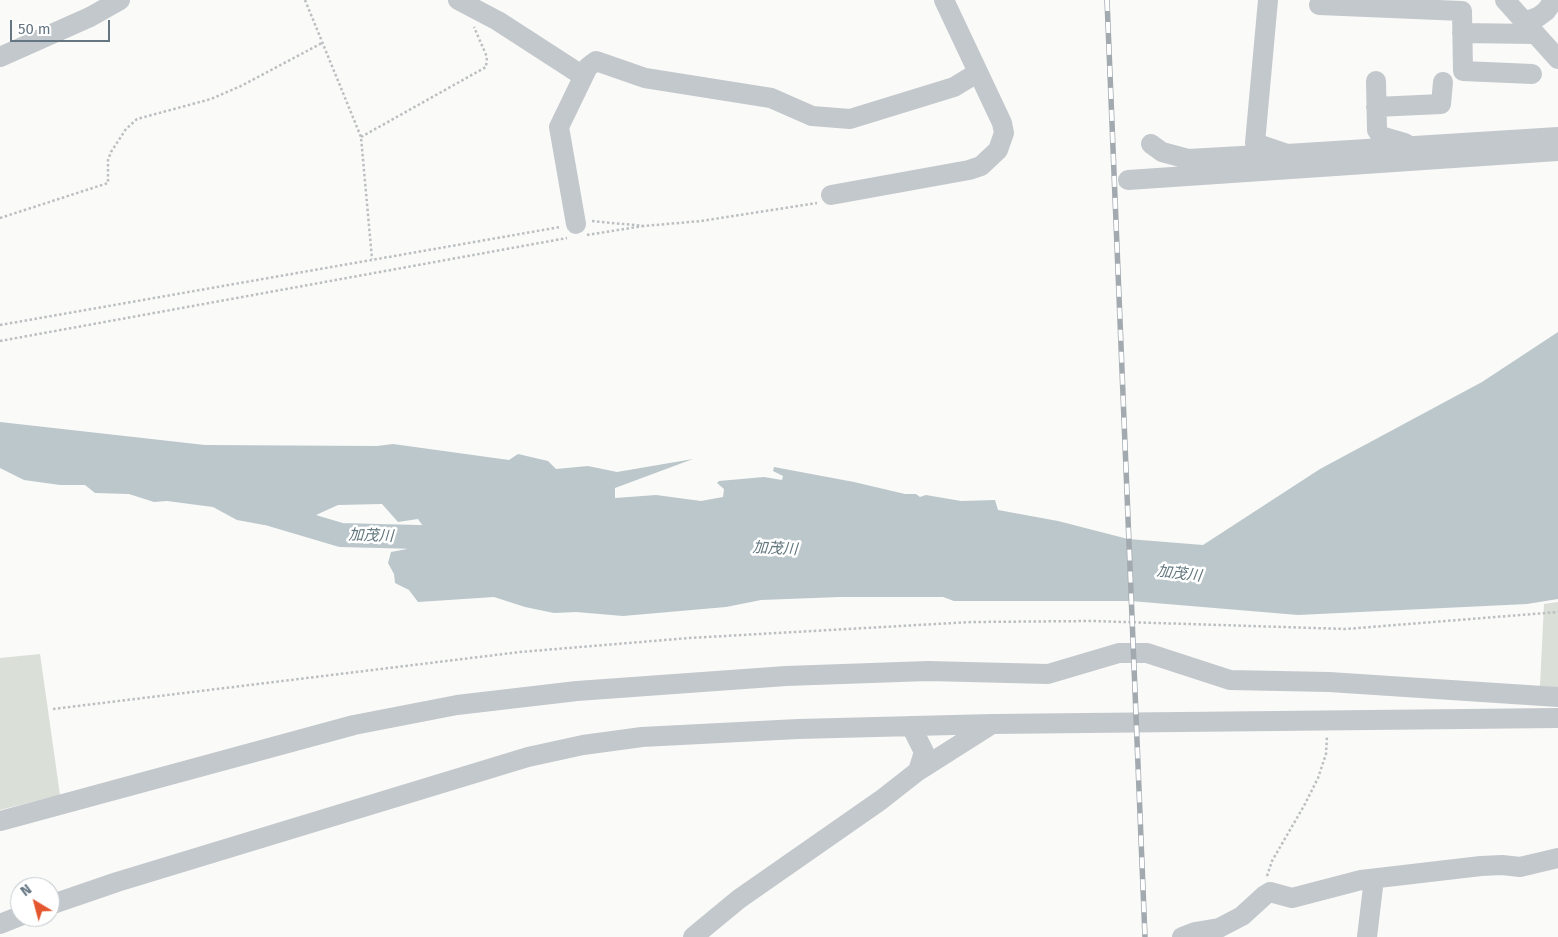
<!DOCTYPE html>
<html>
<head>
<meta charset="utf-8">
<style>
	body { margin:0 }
	#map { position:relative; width:1558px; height:937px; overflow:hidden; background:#fafaf8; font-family:"Fira Sans",sans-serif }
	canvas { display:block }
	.north { position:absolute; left:10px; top:877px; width:50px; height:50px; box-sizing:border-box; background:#fff; border:1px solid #c1c8cd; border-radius:50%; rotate:323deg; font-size:14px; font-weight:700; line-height:20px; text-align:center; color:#657683 }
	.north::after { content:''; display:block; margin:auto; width:18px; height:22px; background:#e4572e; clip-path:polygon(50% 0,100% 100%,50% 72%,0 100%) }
	.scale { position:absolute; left:10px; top:20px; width:100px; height:22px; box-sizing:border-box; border:2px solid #657683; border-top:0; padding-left:6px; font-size:15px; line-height:18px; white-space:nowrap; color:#657683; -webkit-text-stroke:4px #fff; paint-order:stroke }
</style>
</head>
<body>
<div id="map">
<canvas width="1558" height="937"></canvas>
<div class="north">N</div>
<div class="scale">50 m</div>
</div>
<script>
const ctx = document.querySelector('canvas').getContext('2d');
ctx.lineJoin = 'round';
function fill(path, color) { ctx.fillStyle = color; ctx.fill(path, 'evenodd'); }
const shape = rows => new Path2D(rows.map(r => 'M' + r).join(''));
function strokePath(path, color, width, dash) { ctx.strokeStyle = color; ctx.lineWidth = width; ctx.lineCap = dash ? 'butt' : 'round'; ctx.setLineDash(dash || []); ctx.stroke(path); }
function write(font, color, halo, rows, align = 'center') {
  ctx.font = font + ' "Fira Sans","Noto Sans JP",sans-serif'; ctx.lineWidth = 5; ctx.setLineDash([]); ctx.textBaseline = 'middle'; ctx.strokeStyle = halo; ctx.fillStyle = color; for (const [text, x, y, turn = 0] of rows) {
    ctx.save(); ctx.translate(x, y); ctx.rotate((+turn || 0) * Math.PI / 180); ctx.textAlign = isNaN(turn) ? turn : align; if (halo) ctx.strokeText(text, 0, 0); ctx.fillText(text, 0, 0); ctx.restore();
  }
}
const green = shape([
	[1558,602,1558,688,1540,686,1544,604],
	[40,654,60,795,0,810,0,658]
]);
const water = shape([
	[1558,332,1558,599,1527,604,1298,615,1131,601,954,601,943,597,840,597,761,600,726,607,623,616,576,612,554,613,525,607,494,597,418,602,409,590,395,583,394,574,388,563,391,552,407,549,406,543,420,544,425,529,418,519,398,522,382,504,338,505,316,515,264,525,237,520,213,507,167,501,154,502,129,494,95,493,85,485,60,485,24,480,0,468,0,422,205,445,377,446,393,444,509,460,518,454,548,461,556,469,588,466,617,472,693,459,615,488,615,498,656,495,701,501,723,497,724,489,717,483,719,481,764,477,782,480,783,476,773,471,774,467,854,482,905,494,916,494,920,497,926,495,961,501,995,500,998,510,1058,521,1128,539,1203,545,1320,469,1482,382]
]);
const river = shape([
	[260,511,341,535,456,538]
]);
const path = shape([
	[305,0,361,137,372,259],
	[361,137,486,67,487,57,474,27],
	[0,218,108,183,108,160,111,152,126,129,137,119,211,99,241,86,322,43],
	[592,221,644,226,701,221,817,203],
	[587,235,643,226],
	[0,325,560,227],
	[0,341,567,238],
	[53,709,520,652,689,638,971,622,1093,621,1346,629,1558,612],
	[1267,876,1272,861,1305,804,1318,778,1326,754,1327,736]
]);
const minor = shape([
	[458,0,498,21,583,76],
	[1268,0,1255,143,1287,154,1558,137],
	[1505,0,1558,59],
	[1319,5,1462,11,1463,71,1532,74],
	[1524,22,1538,17,1546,11,1554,0],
	[1462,33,1534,34],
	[0,57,90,17,120,0],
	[1376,81,1377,130,1381,136,1405,143],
	[1376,107,1441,104,1443,82],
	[1151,144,1162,152,1188,159,1277,154],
	[1128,180,1558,151],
	[831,195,969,170,981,166,998,150,1004,133,1002,123,944,0],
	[576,224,559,127,588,67,596,61,645,78,771,98,812,116,850,119,954,87,977,73],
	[911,726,924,752,918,771],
	[0,821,354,725,457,705,577,691,786,676,928,671,1048,674,1119,653,1147,653,1230,680,1329,682,1558,697],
	[50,905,117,882,528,757,583,745,642,737,798,729,992,724,1558,718],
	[0,924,20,916],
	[693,937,739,899,881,800,918,771,992,724],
	[1182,937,1195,932,1219,928,1242,916,1265,895,1270,892,1292,898,1361,880,1481,866,1502,865,1520,867,1558,858],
	[1367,937,1373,887,1372,879]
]);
const rail = shape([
	[1107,0,1145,937]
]);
const waterNames = [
	["加茂川",371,536,2],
	["加茂川",775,549,3],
	["加茂川",1179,574,7]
];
fill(green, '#dadfd7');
fill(water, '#bbc7cb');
strokePath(river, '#bbc7cb', 24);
strokePath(path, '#bbbfc2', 2.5, [2.5, 2.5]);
strokePath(minor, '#c3c8cc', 20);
strokePath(rail, '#a2aab0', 5.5);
strokePath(rail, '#fff', 4, [11]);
write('italic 15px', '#60757c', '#fff', waterNames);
</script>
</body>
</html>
